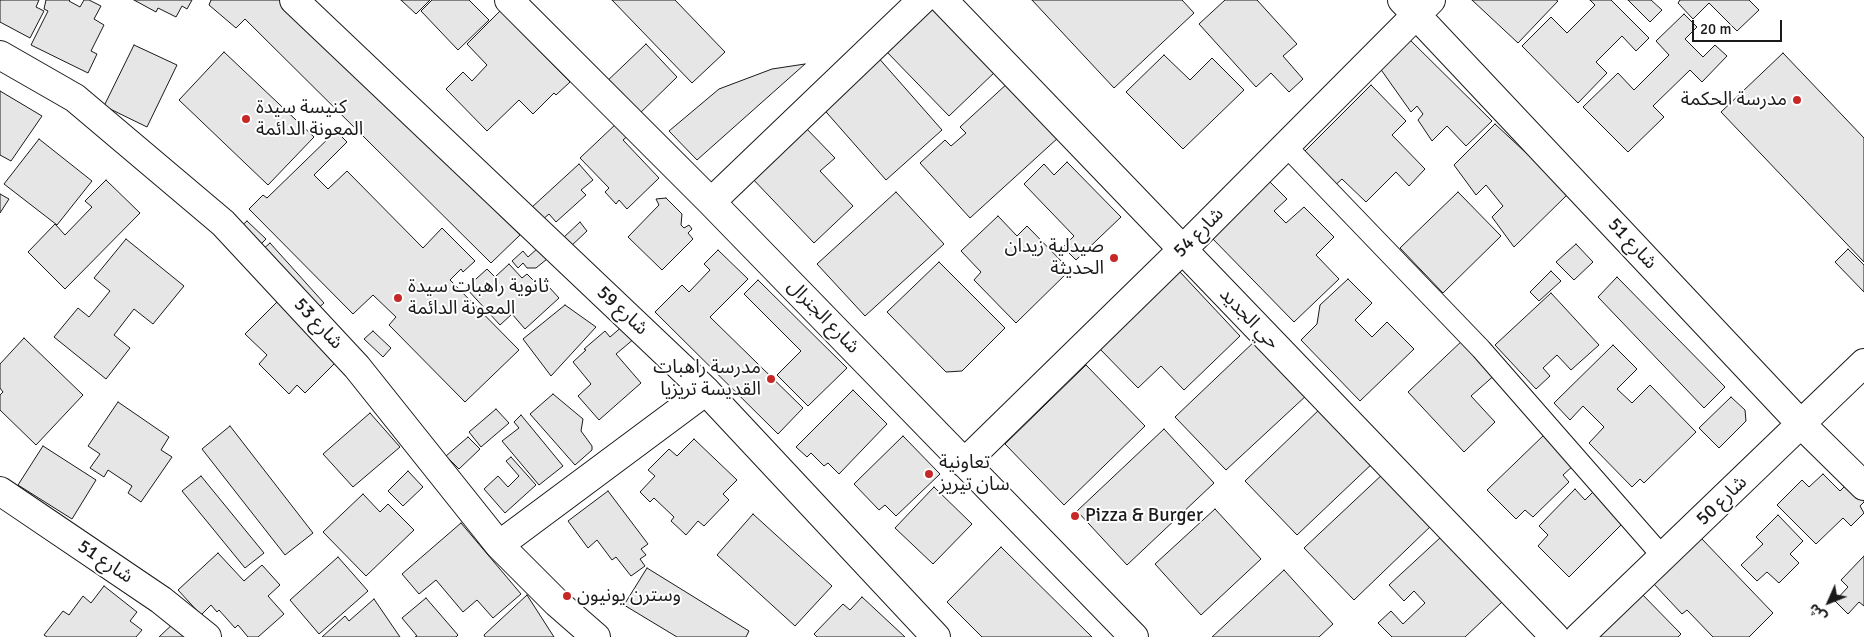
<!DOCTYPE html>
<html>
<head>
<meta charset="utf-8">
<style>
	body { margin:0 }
	#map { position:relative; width:1864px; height:637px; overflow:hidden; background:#fff; font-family:Signika,"Noto Sans Arabic",sans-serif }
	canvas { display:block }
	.north { position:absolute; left:1804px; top:577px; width:50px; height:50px; -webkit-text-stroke:4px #fff; paint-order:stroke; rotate:226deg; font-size:14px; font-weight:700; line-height:20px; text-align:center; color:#1a1a1a }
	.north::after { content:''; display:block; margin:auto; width:18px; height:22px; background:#1a1a1a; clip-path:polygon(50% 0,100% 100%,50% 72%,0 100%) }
	.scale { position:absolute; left:1692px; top:20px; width:90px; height:22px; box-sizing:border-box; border:2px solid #1a1a1a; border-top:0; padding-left:6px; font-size:15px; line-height:18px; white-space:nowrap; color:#1a1a1a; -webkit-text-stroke:4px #fff; paint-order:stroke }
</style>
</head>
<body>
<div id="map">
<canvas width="1864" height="637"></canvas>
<div class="north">ش</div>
<div class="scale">20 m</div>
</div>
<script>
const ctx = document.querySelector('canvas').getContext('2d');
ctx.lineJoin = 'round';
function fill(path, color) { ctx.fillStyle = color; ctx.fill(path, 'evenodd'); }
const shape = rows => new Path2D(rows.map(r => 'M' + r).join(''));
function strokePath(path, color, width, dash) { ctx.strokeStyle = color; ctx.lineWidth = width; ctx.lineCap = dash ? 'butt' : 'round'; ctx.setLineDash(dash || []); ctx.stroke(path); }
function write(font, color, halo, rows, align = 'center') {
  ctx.font = font + ' Signika,"Noto Sans Arabic",sans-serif'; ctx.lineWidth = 4; ctx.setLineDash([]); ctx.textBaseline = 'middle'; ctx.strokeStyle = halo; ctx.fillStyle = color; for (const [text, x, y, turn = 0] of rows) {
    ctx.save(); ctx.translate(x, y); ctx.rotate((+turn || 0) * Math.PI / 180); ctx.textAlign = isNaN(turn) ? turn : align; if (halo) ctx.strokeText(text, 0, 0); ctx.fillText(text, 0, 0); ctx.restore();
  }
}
const building = shape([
	[0,0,39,0,36,7,44,11,30,38,0,22,0,0],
	[46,0,70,0,69,1,80,7,84,0,89,0,101,6,94,19,104,25,91,51,97,54,88,73,31,45,48,11,44,9,46,0],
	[134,0,192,0,187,9,182,6,176,17,158,8,156,12,134,0],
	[211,0,281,0,520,235,491,263,245,19,236,28,209,5,211,0],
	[401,0,430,0,416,14,401,0],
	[432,0,469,0,489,20,458,50,421,11,432,0],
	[612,0,675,0,725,52,692,83,612,0],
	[1032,0,1182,0,1194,13,1114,88,1032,0],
	[1225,0,1257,0,1297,44,1283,56,1303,79,1289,92,1271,73,1256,87,1199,24,1225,0],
	[1472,0,1556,0,1558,1,1518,43,1472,0],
	[1590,0,1611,0,1649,38,1636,51,1622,36,1596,62,1607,73,1578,103,1522,46,1551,17,1567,33,1595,5,1590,0],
	[1628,0,1651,0,1662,10,1650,22,1628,0],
	[1680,0,1749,0,1759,10,1737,31,1709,3,1693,19,1678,3,1680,0],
	[933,4,997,70,949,116,885,50,933,4],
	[500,11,570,82,556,95,554,93,533,114,519,100,487,131,446,89,463,72,472,81,487,65,467,44,500,11],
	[1684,14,1697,27,1685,39,1703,57,1715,45,1727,56,1702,82,1690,70,1653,106,1664,117,1628,152,1583,107,1618,73,1634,90,1669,55,1656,41,1684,14],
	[1406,36,1492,121,1466,146,1447,126,1432,141,1418,120,1423,114,1417,106,1411,112,1377,64,1406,36],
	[646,44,677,77,635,118,603,85,646,44],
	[134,45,177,65,147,127,104,106,134,45],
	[224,52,314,137,268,185,179,100,224,52],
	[1783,53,1864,138,1864,262,1721,112,1783,53],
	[876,55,942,130,886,180,820,105,876,55],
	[1164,55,1190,80,1212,58,1244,90,1183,149,1126,92,1164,55],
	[805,64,697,160,669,131,719,89,772,69,805,64],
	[1009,82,1059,137,970,218,920,163,945,140,951,146,966,133,960,127,1009,82],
	[1371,85,1406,121,1392,135,1425,169,1409,186,1396,172,1366,202,1342,179,1332,188,1300,156,1371,85],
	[0,91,42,116,11,161,0,155,0,91],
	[617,123,629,135,623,140,659,178,627,209,619,200,616,204,605,192,609,188,580,158,617,123],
	[802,124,835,158,820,171,853,206,814,243,749,175,802,124],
	[1495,124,1569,193,1514,247,1492,217,1503,206,1486,185,1476,195,1454,165,1495,124],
	[336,131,347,142,314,175,328,189,347,171,423,248,442,228,475,261,463,272,461,269,450,280,519,350,465,402,389,325,396,317,373,295,353,314,249,209,263,195,267,198,336,131],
	[39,139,92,181,57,225,4,184,39,139],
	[1067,162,1121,217,1076,260,1063,247,1074,236,1024,184,1044,164,1054,175,1067,162],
	[579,164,593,180,581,190,586,195,556,222,549,214,542,220,531,208,579,164],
	[106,180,140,213,65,289,28,252,55,224,65,235,92,207,85,201,106,180],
	[1268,180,1287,199,1274,211,1286,223,1304,207,1334,237,1316,255,1339,279,1294,322,1210,236,1268,180],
	[896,192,944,244,865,316,817,264,896,192],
	[1458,192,1501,236,1443,293,1400,248,1458,192],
	[0,194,9,199,0,213,0,194],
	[666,198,682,214,681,225,684,228,689,225,692,229,688,233,693,239,662,270,628,237,659,205,656,199,666,198],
	[998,216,1017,236,1027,226,1070,270,1016,323,974,280,981,272,961,251,998,216],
	[247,221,266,239,258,247,239,228,247,221],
	[580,222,587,231,570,247,562,239,580,222],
	[126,239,184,286,153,324,134,309,114,335,130,348,106,379,54,337,78,308,89,317,110,291,94,278,126,239],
	[270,243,324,303,316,310,262,250,270,243],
	[1576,244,1593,262,1574,280,1556,262,1576,244],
	[538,248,547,259,536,268,527,268,523,263,518,268,512,261,523,251,528,257,538,248],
	[1848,249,1864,265,1864,292,1835,262,1848,249],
	[718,250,748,279,710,317,803,408,778,434,655,312,682,285,689,292,710,270,704,264,718,250],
	[939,262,1005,328,962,371,946,372,887,312,939,262],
	[509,264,522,278,527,274,544,291,549,287,559,298,525,329,512,314,500,325,466,288,487,269,495,277,509,264],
	[1551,271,1561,281,1539,301,1530,292,1551,271],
	[1180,272,1240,336,1184,390,1161,366,1138,388,1099,348,1180,272],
	[1617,277,1725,387,1704,408,1598,297,1617,277],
	[1348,279,1372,303,1355,320,1372,337,1387,322,1414,349,1360,401,1301,340,1317,324,1320,305,1348,279],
	[758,280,847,368,808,406,777,375,801,351,744,294,758,280],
	[1551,293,1599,345,1571,370,1557,355,1543,368,1550,376,1536,389,1495,345,1551,293],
	[282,297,342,356,305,393,297,385,289,394,259,364,267,355,245,334,282,297],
	[565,305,596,327,551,376,523,339,565,305],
	[624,325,635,338,616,354,641,383,599,420,578,396,591,384,573,362,586,350,584,349,605,331,610,337,624,325],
	[373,331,391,348,383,357,364,339,373,331],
	[24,338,83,395,36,445,0,410,0,395,3,392,0,388,0,364,24,338],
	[1464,339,1497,373,1471,396,1495,422,1464,452,1408,392,1464,339],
	[1256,340,1308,394,1226,470,1175,417,1256,340],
	[1613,345,1637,369,1617,389,1632,403,1650,385,1696,432,1644,483,1640,479,1632,487,1589,443,1604,427,1583,406,1570,420,1554,403,1613,345],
	[1086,365,1145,426,1064,505,1005,444,1086,365],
	[853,390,887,424,839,474,828,463,824,466,811,453,807,457,796,447,853,390],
	[553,394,583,419,581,431,592,446,592,450,575,465,530,414,553,394],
	[1731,397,1745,410,1746,421,1719,448,1699,428,1731,397],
	[118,402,169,437,161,450,172,457,141,502,128,493,132,486,108,470,104,477,90,468,100,454,88,446,118,402],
	[1322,407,1375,461,1297,535,1245,481,1322,407],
	[496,409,509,423,481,447,469,432,496,409],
	[370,413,400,447,353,487,323,454,370,413],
	[521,415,563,466,539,485,502,441,519,428,514,422,521,415],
	[230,426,313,533,285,555,202,449,230,426],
	[1164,429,1214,483,1127,565,1077,511,1164,429],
	[1545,434,1574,465,1563,475,1569,482,1533,517,1525,510,1516,519,1487,490,1545,434],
	[903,436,940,474,896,516,885,505,879,510,854,484,903,436],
	[468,437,480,449,459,469,446,456,468,437],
	[694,439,737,480,723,494,729,500,704,526,698,521,686,535,671,521,674,517,654,498,650,502,640,492,655,476,648,470,669,449,677,456,694,439],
	[43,446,96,480,72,519,18,485,43,446],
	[511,457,536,485,505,513,484,489,498,476,508,487,519,476,506,461,511,457],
	[408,471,423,487,403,506,388,491,408,471],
	[1385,472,1434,523,1354,600,1304,548,1385,472],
	[1823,474,1840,491,1853,478,1864,488,1864,502,1860,506,1864,513,1851,526,1843,518,1816,544,1777,505,1802,480,1809,487,1823,474],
	[201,476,264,553,245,568,182,491,201,476],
	[934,487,972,524,933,564,895,528,934,487],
	[1575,489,1585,500,1596,489,1626,520,1569,577,1538,546,1548,535,1539,526,1575,489],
	[608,491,648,544,641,549,646,555,640,559,645,566,631,576,616,557,612,560,597,540,588,548,568,521,608,491],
	[363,494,380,512,388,504,414,530,366,576,323,532,363,494],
	[1215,509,1261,559,1201,615,1155,564,1215,509],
	[753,514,832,586,795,626,717,555,753,514],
	[1778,515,1803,541,1790,554,1799,563,1779,583,1767,572,1757,581,1741,565,1763,544,1756,537,1778,515],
	[461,523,521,594,493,618,477,600,463,612,436,580,419,594,402,574,461,523],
	[1441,537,1502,602,1465,637,1392,637,1378,623,1391,611,1403,624,1425,603,1414,591,1404,601,1389,585,1441,537],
	[1701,538,1773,613,1749,637,1713,637,1687,610,1682,614,1653,583,1701,538],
	[1001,547,1092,637,982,637,947,602,1001,547],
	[218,553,244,581,262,565,280,585,268,596,284,614,258,637,248,637,238,625,235,628,219,610,217,612,211,605,201,615,178,590,218,553],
	[1864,556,1864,606,1859,602,1848,614,1835,601,1848,587,1841,580,1864,556],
	[338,557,368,591,319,634,290,600,338,557],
	[647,568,749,631,746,637,677,637,624,605,647,568],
	[1284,570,1333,624,1319,637,1212,637,1284,570],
	[104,586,137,612,130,621,142,630,136,637,47,637,44,635,63,611,69,615,83,596,91,603,104,586],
	[1637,589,1681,634,1678,637,1588,637,1637,589],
	[527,595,554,637,485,637,484,635,527,595],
	[862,597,905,637,817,637,814,634,843,604,850,610,862,597],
	[426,598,458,635,456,637,415,637,417,636,402,618,426,598],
	[374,599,400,637,322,637,345,616,349,621,374,599],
	[177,620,193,637,159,637,177,620]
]);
const pedestrian = shape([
	[1285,145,1481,349,1663,557]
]);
const minor = shape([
	[294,0,706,391,936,637],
	[509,0,711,202,1134,637],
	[943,0,1555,637],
	[1402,0,1801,424,1864,486],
	[0,55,75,98,223,223,357,367,499,545,557,603,596,637],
	[711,202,922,0],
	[964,463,1182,250,1431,0],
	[0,491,161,600,207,637],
	[499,545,706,391],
	[1579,637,1864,363]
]);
const markers = [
	[1797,100,5,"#c62828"],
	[246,119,5,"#c62828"],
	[1114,258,5,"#c62828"],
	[398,298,5,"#c62828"],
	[771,379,5,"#c62828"],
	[929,474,5,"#c62828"],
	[1075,516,5,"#c62828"],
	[567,596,5,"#c62828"]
];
const poiNames = [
	["مدرسة الحكمة",1787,100,"right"],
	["كنيسة سيدة",256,108],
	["المعونة الدائمة",256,130],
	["صيدلية زيدان",1104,247,"right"],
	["الحديثة",1104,269,"right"],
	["ثانوية راهبات سيدة",408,287],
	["المعونة الدائمة",408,309],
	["مدرسة راهبات",761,368,"right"],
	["القديسة تريزيا",761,390,"right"],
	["تعاونية",939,463],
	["سان تيريز",939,485],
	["Pizza & Burger",1085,516],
	["وسترن يونيون",577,596]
];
const streetNames = [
	["شارع 54",1199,233,-45],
	["شارع 51",1632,244,47],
	["شارع 59",622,311,43],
	["شارع الجنرال",823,317,46],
	["حي الجديد",1249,319,46],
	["شارع 53",318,324,47],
	["شارع 50",1722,501,-44],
	["شارع 51",105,562,34]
];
fill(building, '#e6e6e6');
strokePath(building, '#1a1a1a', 1);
strokePath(pedestrian, '#1a1a1a', 22);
strokePath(minor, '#1a1a1a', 30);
strokePath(pedestrian, '#fff', 20);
strokePath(minor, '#fff', 28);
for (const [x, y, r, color] of markers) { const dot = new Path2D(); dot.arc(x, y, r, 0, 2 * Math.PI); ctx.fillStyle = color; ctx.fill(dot); strokePath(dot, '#fff', 2); }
write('19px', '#1a1a1a', '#fff', poiNames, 'left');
write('19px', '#1a1a1a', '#fff', streetNames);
</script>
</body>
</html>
